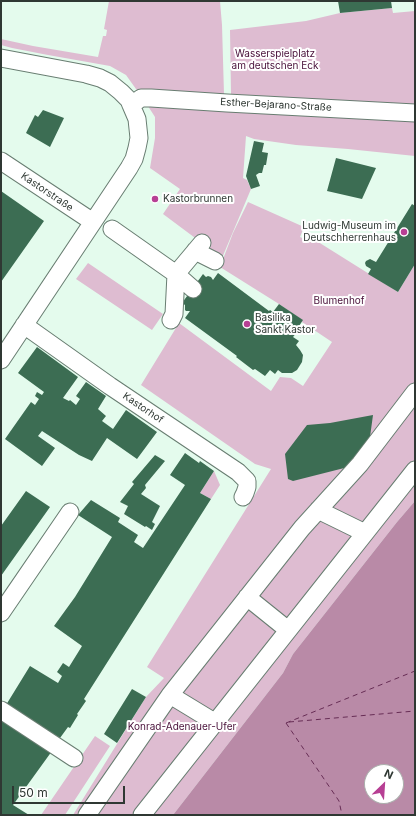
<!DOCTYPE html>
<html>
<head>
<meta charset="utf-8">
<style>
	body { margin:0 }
	#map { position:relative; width:416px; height:816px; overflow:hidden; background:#e4fbed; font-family:Inter,sans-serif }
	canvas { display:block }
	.frame { position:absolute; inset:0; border:2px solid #2f3833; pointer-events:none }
	.north { position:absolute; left:364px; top:764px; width:40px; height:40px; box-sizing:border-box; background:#fff; border:1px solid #acafad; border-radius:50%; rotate:25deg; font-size:11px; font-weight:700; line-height:16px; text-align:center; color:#2f3833 }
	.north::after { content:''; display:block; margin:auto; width:14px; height:18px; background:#b73f94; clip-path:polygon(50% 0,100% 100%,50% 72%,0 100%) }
	.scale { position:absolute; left:12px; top:786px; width:113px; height:18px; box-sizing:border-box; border:2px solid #2f3833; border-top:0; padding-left:5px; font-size:12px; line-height:14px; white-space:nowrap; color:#2f3833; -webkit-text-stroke:3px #fff; paint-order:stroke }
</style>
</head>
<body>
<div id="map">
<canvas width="416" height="816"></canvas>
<div class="frame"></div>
<div class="north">N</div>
<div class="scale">50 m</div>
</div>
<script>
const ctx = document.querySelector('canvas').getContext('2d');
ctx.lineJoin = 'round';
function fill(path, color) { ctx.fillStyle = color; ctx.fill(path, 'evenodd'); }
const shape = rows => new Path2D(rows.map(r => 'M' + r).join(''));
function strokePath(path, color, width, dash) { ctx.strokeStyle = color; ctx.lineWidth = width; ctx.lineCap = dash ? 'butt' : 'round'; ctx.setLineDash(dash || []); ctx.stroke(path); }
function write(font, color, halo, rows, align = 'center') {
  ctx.font = font + ' Inter,sans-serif'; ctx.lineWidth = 4; ctx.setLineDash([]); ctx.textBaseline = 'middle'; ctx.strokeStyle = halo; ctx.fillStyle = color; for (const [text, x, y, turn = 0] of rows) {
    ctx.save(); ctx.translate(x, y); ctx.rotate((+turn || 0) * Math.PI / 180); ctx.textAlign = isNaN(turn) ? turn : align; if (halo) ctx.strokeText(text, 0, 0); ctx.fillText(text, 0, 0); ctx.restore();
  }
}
const green = shape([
	[109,1,220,1,222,25,224,94,231,94,230,30,306,21,340,13,392,8,393,13,415,11,415,156,348,149,296,145,254,139,246,136,243,178,247,180,251,189,222,258,163,214,180,189,150,168,155,138,155,117,146,103,126,75,110,66,48,55,12,48,1,45,1,39,33,46,98,57,103,36,106,36,107,30,104,29],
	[248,202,304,227,300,237,313,243,315,240,398,292,415,264,415,501,397,522,293,654,283,673,173,815,73,815,146,697,164,678,147,667,271,469,255,464,141,385,179,323,271,391,280,377,291,378,303,386,332,342,302,322,302,320,279,304,220,267,233,233],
	[88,263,163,314,152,330,76,279],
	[214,471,220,485,211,499,200,493],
	[95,736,110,746,65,815,41,815]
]);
const water = shape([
	[415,501,415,815,173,815,283,673,293,654,397,522],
	[372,772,396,772,396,796,372,796]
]);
const ferry = shape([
	[289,722,415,711],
	[286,723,415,671],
	[286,723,339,801,342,815]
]);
const building = shape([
	[338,1,391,1,392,8,340,13],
	[43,110,64,118,50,147,26,133,35,115,38,117],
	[254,141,264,143,262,152,268,153,266,165,264,165,262,173,259,173,256,175,260,186,251,189,246,176],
	[336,158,376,168,362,199,327,191],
	[1,191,44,221,1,282],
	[412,204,415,206,415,264,398,292,368,274,371,269,366,266,365,263,366,261,370,259,376,262],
	[218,273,269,311,270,310,273,312,279,304,303,320,299,326,302,328,300,332,298,331,293,337,299,341,296,345,300,350,303,355,302,362,297,370,292,373,282,373,278,370,275,374,270,370,265,376,255,369,253,370,236,357,237,356,185,318,190,311,186,311,185,310,185,305,182,303,203,274,206,277,208,276,211,277,213,280],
	[37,347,78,377,63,398,69,401,70,400,76,405,80,399,76,396,86,382,106,396,98,409,106,416,102,421,113,429,126,410,157,432,137,459,107,438,92,461,79,455,42,431,38,436,55,448,42,466,5,439,31,402,35,405,39,399,35,396,37,392,42,395,44,392,18,373],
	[373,415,370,437,360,464,293,481,288,479,285,454,307,425,330,423],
	[185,453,199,463,200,461,214,471,200,493,211,499,84,699,86,701,77,714,78,715,70,728,68,727,60,738,6,705,30,666,58,683,62,676,57,672,63,663,69,667,82,646,54,626,75,597,112,537,78,515,91,500,120,518,118,522,138,535,134,542,143,548,185,485,170,475],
	[155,455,165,461,145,485,146,488,141,494,160,506,152,522,155,524,152,530,146,526,145,527,124,514,128,506,120,502,134,484,132,482],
	[26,491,50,507,1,576,1,526],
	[132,689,146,697,117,743,104,734],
	[1,716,52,751,13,805,29,815,1,815]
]);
const minor = shape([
	[1,58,86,74,100,78,110,83,121,92,129,100,131,105,137,119,139,138,137,148,134,159,129,168,1,360],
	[137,101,141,98,151,98,227,103,415,113],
	[1,161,93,222],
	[112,229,176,274,193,289],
	[195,251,215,261],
	[171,320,174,314,176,274,202,243],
	[24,325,110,386,238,472,247,481,247,487,245,493,243,497],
	[318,510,365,533],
	[247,597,288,630],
	[1,613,70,512],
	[170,695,216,723],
	[1,710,74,758],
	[87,815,170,695,302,528,360,464,415,392],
	[142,815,415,470]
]);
const markers = [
	[155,199,4,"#b73f94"],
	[404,232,4,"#b73f94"],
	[247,324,4,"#b73f94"]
];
const parkNames = [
	["Wasserspielplatz",275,54],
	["am deutschen Eck",275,66],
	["Blumenhof",339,301],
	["Konrad-Adenauer-Ufer",182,727]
];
const streetNames = [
	["Esther-Bejarano-Straße",276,105,3],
	["Kastorstraße",47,192,34],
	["Kastorhof",143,408,34]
];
const poiNames = [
	["Kastorbrunnen",163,199],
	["Ludwig-Museum im",396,226,"right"],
	["Deutschherrenhaus",396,238,"right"],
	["Basilika",255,318],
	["Sankt Kastor",255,330]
];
fill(green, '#debcd1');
fill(water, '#b98aa7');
strokePath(ferry, '#672d55', 1, [5, 4]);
fill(building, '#3c6d53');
strokePath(minor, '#687d71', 19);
strokePath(minor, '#fff', 17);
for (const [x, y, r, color] of markers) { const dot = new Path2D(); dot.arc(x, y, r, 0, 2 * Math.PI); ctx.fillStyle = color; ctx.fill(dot); strokePath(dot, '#fff', 1.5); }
write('10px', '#481039', '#fff', parkNames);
write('10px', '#2f3833', '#fff', streetNames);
write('10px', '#2f3833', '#fff', poiNames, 'left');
</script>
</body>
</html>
